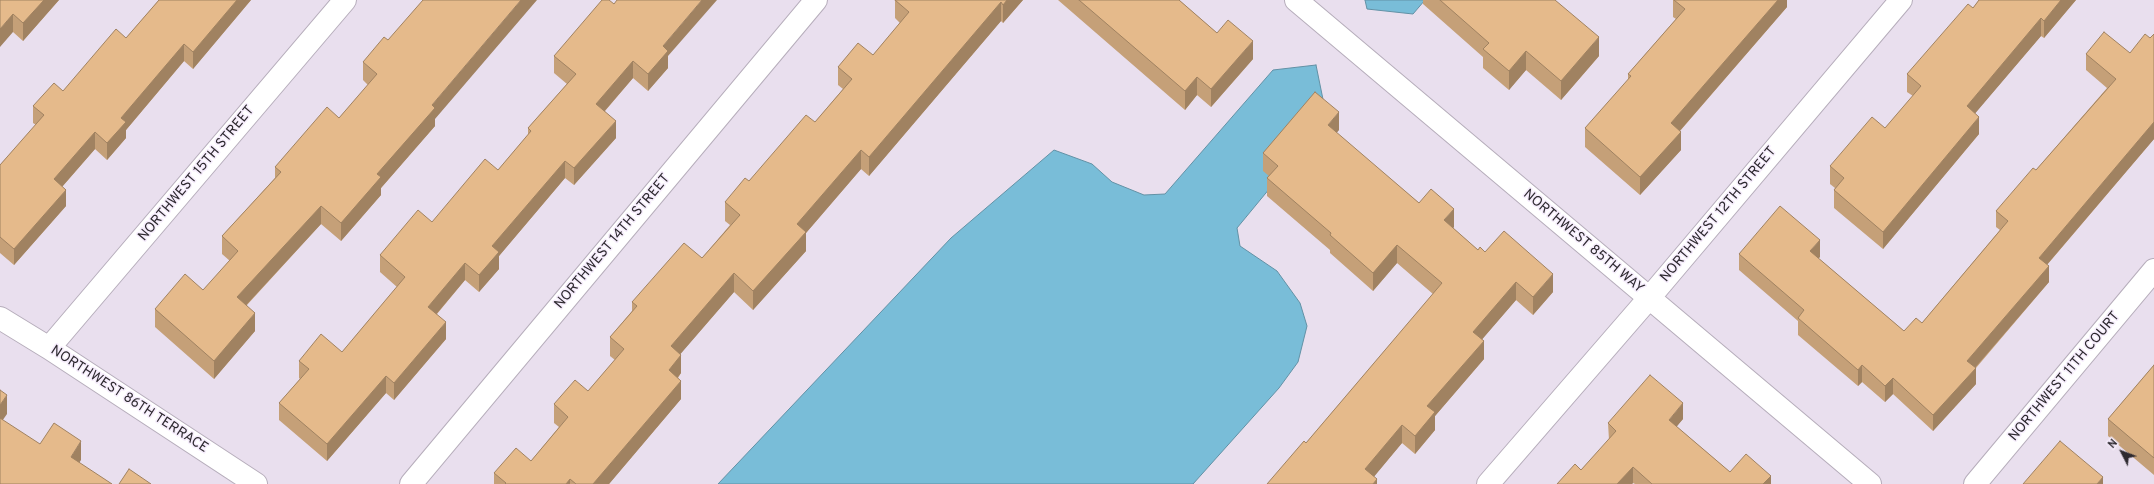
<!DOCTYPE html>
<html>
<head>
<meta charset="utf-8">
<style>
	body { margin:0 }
	#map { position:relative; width:2154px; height:484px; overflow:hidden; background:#e9dfee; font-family:Overpass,sans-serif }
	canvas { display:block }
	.north { position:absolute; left:2102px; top:432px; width:40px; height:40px; -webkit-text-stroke:3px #f6edfc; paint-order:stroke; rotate:312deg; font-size:11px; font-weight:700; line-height:16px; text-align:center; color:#2d292f }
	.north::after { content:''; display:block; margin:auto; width:14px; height:18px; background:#2d292f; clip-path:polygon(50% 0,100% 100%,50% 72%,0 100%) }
</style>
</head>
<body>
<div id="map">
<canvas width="2154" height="484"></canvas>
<div class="north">N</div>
</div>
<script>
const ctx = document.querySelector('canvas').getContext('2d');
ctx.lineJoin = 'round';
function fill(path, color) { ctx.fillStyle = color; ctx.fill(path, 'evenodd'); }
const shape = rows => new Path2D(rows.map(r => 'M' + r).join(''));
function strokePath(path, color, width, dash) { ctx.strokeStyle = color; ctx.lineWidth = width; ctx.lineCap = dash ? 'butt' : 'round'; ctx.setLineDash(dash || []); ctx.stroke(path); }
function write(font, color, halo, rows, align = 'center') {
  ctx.font = font + ' Overpass,sans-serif'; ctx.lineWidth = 3; ctx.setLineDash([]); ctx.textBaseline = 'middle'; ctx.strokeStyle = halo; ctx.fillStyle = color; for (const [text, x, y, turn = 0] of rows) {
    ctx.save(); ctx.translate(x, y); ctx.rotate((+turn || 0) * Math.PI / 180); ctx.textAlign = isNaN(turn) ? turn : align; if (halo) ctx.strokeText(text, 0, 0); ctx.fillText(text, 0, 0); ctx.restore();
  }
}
const water = shape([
	[1365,0,1425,0,1413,14,1367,9,1365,0],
	[1316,65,1327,119,1237,228,1240,246,1277,271,1300,303,1307,326,1298,362,1279,388,1193,484,718,484,951,238,1054,150,1092,164,1112,182,1144,195,1165,194,1273,70,1316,65]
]);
const minor = shape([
	[1296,0,1870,484],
	[0,318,49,348,256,484],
	[49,348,345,0],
	[411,484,816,0],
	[1488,484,1650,297,1901,0],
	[1975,484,2154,270]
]);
const wall = shape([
	[0,0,59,0,23,41,13,32],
	[159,0,251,0,193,69,184,61,126,130,126,138,107,160,95,149,62,187,66,206,14,265,0,253,0,165,36,125,33,123,33,106,63,91,126,38],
	[895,0,1023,0,1003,23,1001,21,869,176,861,169,806,233,806,251,753,310,734,292,680,354,681,373,678,378,681,399,609,484,494,484,494,473,531,461,559,427,554,423,554,404,588,391,615,360,610,356,610,337,632,311,632,302,702,258,730,225,725,221,725,202,815,122,843,89,838,85,838,67,873,55,900,23,895,18],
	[1058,0,1179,0,1217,33,1253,59,1211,107,1197,95,1185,110],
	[1423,0,1555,0,1599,56,1561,100,1526,70,1509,90,1483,68,1483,57,1423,4],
	[1673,0,1787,0,1787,7,1680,131,1681,150,1640,195,1585,147,1585,128,1628,80,1628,74,1676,19,1673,17],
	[1979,0,2076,0,2044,38,2041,36,1975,113,1979,134,1883,249,1834,208,1834,190,1835,188,1830,184,1830,166,1885,128,1913,96,1907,92,1907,74,1973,8],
	[2154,34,2154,139,2047,265,2049,282,1976,368,1976,384,1933,431,1893,394,1885,402,1862,382,1858,386,1798,335,1798,321,1739,270,1739,254,1820,257,1818,258,1904,331,1922,323,2000,230,1996,227,1996,211,2036,170,2107,88,2086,70,2086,54,2130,53,2150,38],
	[554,56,668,56,668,68,648,91,633,78,605,111,616,138,574,185,565,178,499,256,499,269,479,292,465,280,437,314,446,339,394,400,386,393,327,461,279,420,279,403,300,379,299,378,299,361,342,352,397,287,380,272,380,255,432,222,498,170,528,135,528,128,567,84,554,73],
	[363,62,435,119,435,126,381,188,381,195,341,241,321,224,247,305,255,331,214,379,155,327,155,309,203,290,230,261,222,254,222,236,275,178,275,167,339,118,368,85,363,80],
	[1339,130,1336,133,1419,203,1454,227,1453,228,1478,250,1485,252,1553,292,1533,315,1516,300,1482,339,1484,359,1435,416,1435,430,1415,454,1402,443,1374,476,1377,484,1306,443,1433,294,1397,263,1373,291,1330,253,1330,250,1267,196,1267,178,1269,176,1263,171,1263,153],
	[2154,365,2154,475,2108,436,2108,419],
	[1683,419,1676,426,1730,472,1771,484,1635,484,1633,483,1632,484,1557,484,1581,470,1609,440,1608,423]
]);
const shadedWall = shape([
	[44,0,59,0,23,41,23,23],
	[237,0,251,0,193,69,193,52],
	[521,0,537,0,435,119,435,126,381,188,381,195,341,241,341,223,377,174,432,105],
	[702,0,717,0,668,56,668,68,648,91,648,74,663,46],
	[1007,0,1023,0,1003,23,1003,5],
	[1778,0,1787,0,1787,7,1671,141,1671,123],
	[2061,0,2076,0,2044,38,2044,21],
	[1001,2,1001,21,869,176,869,157],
	[13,14,13,32,0,47,0,29],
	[2041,18,2041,36,1967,123,1967,106],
	[1599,37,1599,56,1561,100,1561,81],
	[1253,41,1253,59,1211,107,1211,89],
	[184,44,184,61,126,130,126,138,107,160,107,143,121,118],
	[1526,51,1526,70,1509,90,1509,71],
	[633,61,633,78,596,121,596,104],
	[1197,77,1197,95,1185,110,1185,91],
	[1339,112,1339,130,1328,143,1328,125],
	[1979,117,1979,134,1883,249,1883,232],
	[616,121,616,138,574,185,574,168],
	[2154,122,2154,139,2039,274,2039,258],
	[95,132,95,149,54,196,54,179],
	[1681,132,1681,150,1640,195,1640,177],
	[861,150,861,169,806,233,806,251,753,310,753,291,797,224],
	[565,161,565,178,499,256,499,269,479,292,479,275,492,246],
	[66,190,66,206,14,265,14,249],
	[321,206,321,224,237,315,237,297],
	[1454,209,1454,227,1444,238,1444,220],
	[1820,240,1820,257,1810,267,1810,251],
	[1397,245,1397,263,1373,291,1373,273],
	[465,263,465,280,428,324,428,307],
	[2049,266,2049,282,1967,377,1967,361],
	[734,273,734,292,671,365,671,346],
	[1553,274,1553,292,1533,315,1533,297],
	[1516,282,1516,300,1473,350,1473,332],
	[255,313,255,331,214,379,214,361],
	[446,322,446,339,394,400,394,383],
	[1484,341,1484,359,1435,416,1435,430,1415,454,1415,436,1427,406],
	[681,355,681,373,669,388,669,370],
	[1862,365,1862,382,1858,386,1858,370],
	[1976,368,1976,384,1933,431,1933,415],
	[386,376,386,393,327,461,327,444],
	[1893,378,1893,394,1885,402,1885,386],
	[681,381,681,399,609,484,593,484],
	[7,395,7,414,0,424,0,405],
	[1683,403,1683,419,1669,436,1669,420],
	[1402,425,1402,443,1368,484,1365,469],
	[81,441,81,460,71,476,71,457],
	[1633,467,1633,483,1632,484,1617,484],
	[1771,476,1771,484,1763,484],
	[2103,477,2103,484,2097,484],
	[570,479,570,484,566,484],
	[1377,479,1377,484,1373,484]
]);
const building = shape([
	[0,0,44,0,23,23,13,14,0,29,0,0],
	[159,0,237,0,193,52,184,44,121,118,126,122,107,143,95,132,54,179,66,190,14,249,0,237,0,165,44,115,33,106,54,83,63,91,116,29,126,38,159,0],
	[423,0,521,0,432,105,435,108,377,174,381,177,341,223,321,206,237,297,255,313,214,361,155,309,185,274,203,290,238,251,222,236,281,172,275,167,327,107,339,118,377,74,363,62,384,37,388,40,423,0],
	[602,0,609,0,614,4,617,0,702,0,663,46,668,51,648,74,633,61,596,104,616,121,574,168,565,161,492,246,499,252,479,275,465,263,428,307,446,322,394,383,386,376,327,444,279,403,309,369,299,361,321,334,342,352,405,277,380,255,418,210,432,222,485,159,498,170,531,131,528,128,576,74,554,56,602,0],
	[895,0,1007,0,1003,5,1001,2,869,157,861,150,797,224,806,232,753,291,734,273,671,346,681,355,669,370,681,381,593,484,576,484,570,479,566,484,505,484,506,483,494,473,516,448,531,461,568,417,554,404,575,380,588,391,624,349,610,337,637,306,632,302,684,243,702,258,740,215,725,202,745,178,749,181,806,115,815,122,852,79,838,67,858,43,873,55,909,12,895,0],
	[1079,0,1179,0,1217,33,1228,20,1253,41,1211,89,1197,77,1185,91,1079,0],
	[1440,0,1555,0,1599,37,1561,81,1526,51,1509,71,1483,49,1489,43,1440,0],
	[1674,0,1778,0,1671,123,1681,132,1640,177,1585,128,1631,76,1628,74,1685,9,1674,0],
	[1979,0,2061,0,2044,21,2041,18,1967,106,1979,117,1883,232,1834,190,1844,178,1830,166,1872,117,1885,128,1921,86,1907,74,1968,4,1973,8,1979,0],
	[2104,32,2130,53,2145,34,2150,38,2154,34,2154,122,2039,258,2049,266,1967,361,1976,368,1933,415,1893,378,1885,386,1862,365,1858,370,1798,318,1804,310,1739,254,1780,206,1820,240,1810,251,1904,331,1916,318,1922,323,2008,221,1996,211,2033,168,2036,170,2116,79,2086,54,2104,32],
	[1315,92,1339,112,1328,125,1419,203,1431,189,1454,209,1444,220,1478,250,1480,247,1485,252,1504,231,1553,274,1533,297,1516,282,1473,332,1484,341,1427,406,1435,412,1415,436,1402,425,1365,469,1377,479,1373,484,1267,484,1304,441,1306,443,1442,283,1397,245,1373,273,1330,235,1331,233,1267,178,1278,166,1263,153,1315,92],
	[2154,365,2154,458,2108,419,2154,365],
	[1650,375,1683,403,1669,420,1730,472,1746,454,1771,476,1763,484,1652,484,1633,467,1617,484,1557,484,1575,464,1581,470,1616,431,1608,423,1650,375],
	[0,390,7,395,0,405,0,390],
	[0,418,40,444,54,423,81,441,71,457,112,484,0,484,0,418],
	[2060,441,2103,477,2097,484,2023,484,2060,441],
	[129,469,151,484,119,484,129,469]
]);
const streetNames = [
	["NORTHWEST 15TH STREET",197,174,-50],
	["NORTHWEST 12TH STREET",1719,215,-50],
	["NORTHWEST 14TH STREET",613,242,-50],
	["NORTHWEST 85TH WAY",1583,242,40],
	["NORTHWEST 11TH COURT",2065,377,-50],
	["NORTHWEST 86TH TERRACE",129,400,33]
];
fill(water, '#79bdd8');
strokePath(water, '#6291a5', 1);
strokePath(minor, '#b6adbb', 24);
strokePath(minor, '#fff', 22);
fill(wall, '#c5a078');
fill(shadedWall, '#a08261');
fill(building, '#e5ba8b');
strokePath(building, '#a08261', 1);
write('14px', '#2d292f', '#f6edfc', streetNames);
</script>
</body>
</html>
